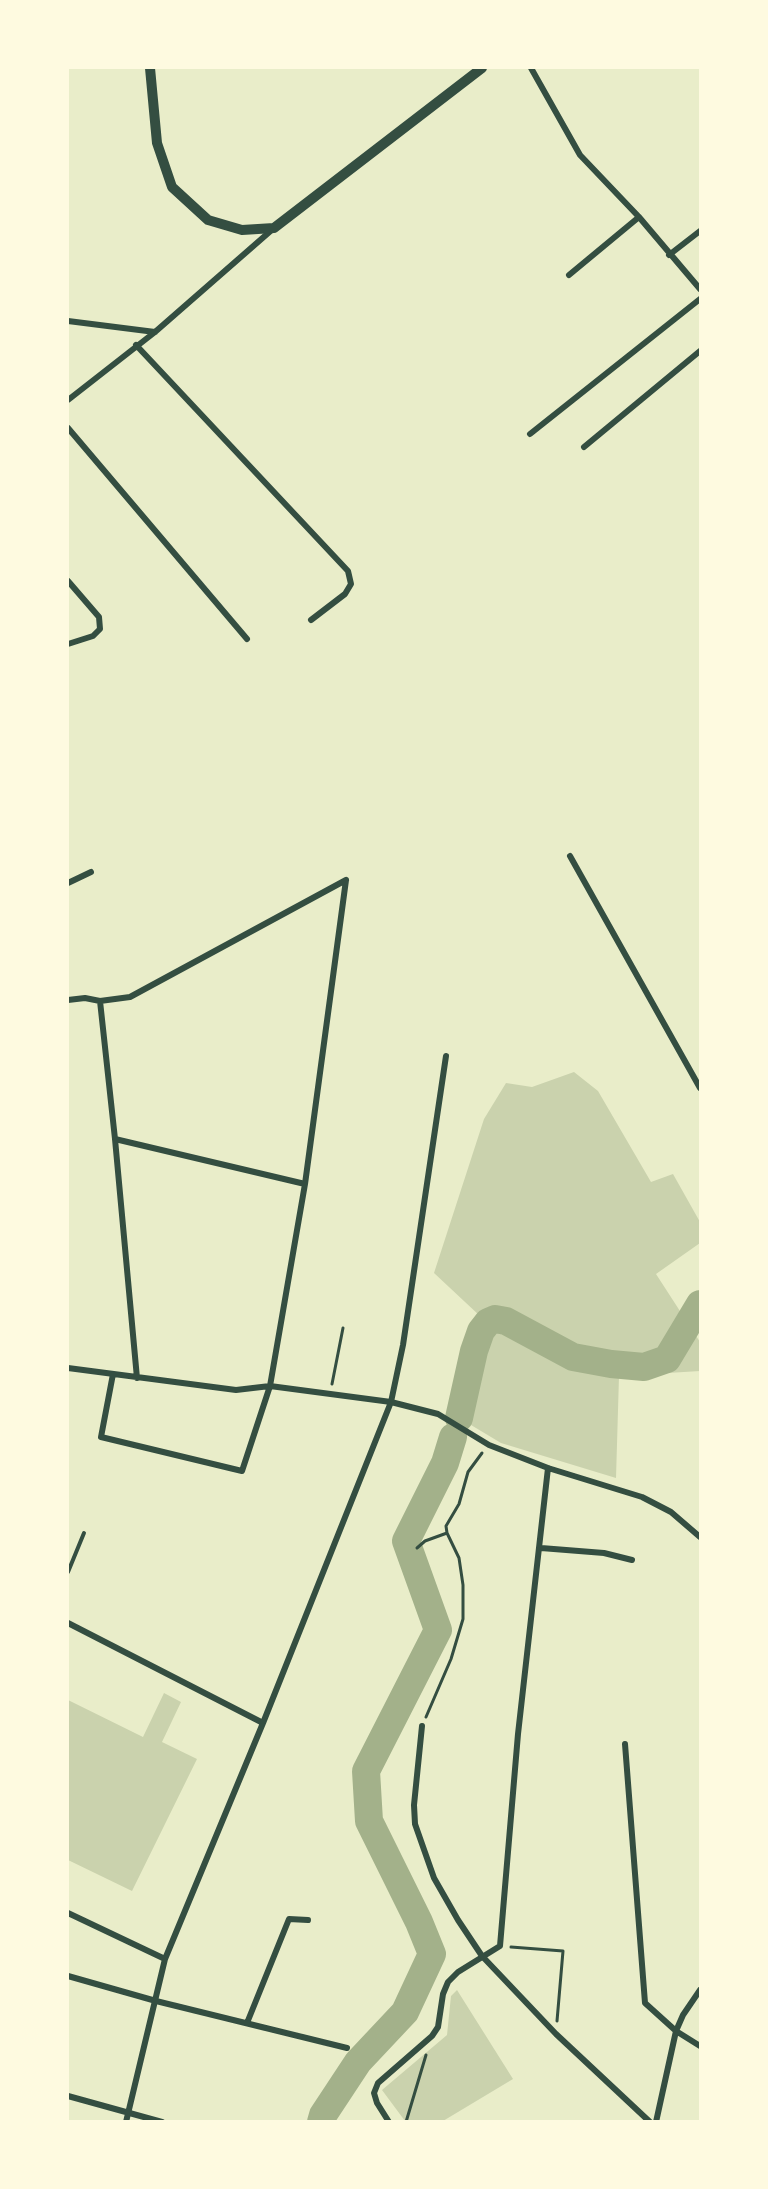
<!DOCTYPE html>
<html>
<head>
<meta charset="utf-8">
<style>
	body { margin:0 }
	#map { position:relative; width:768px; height:2189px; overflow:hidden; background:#e9edc9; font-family:"Open Sans",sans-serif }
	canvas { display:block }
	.frame { position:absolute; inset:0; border:69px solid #fefae0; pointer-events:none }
</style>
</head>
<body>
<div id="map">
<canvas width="768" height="2189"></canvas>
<div class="frame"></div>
</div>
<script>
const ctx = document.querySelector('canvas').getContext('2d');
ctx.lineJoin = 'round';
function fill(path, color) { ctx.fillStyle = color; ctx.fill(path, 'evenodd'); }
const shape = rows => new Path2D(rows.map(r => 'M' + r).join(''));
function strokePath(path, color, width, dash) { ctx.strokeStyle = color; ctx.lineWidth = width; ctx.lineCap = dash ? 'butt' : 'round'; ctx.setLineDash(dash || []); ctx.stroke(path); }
const green = shape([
	[574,1072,598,1091,651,1182,673,1174,700,1222,700,1243,656,1274,700,1342,700,1371,619,1376,616,1478,501,1443,451,1413,480,1316,434,1273,484,1119,506,1083,532,1087],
	[164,1693,181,1702,162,1742,197,1759,132,1891,68,1860,68,1700,143,1737],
	[457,1990,513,2079,443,2121,405,2121,382,2090,447,2035,451,1996]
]);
const river = shape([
	[459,1418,474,1351,481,1331,488,1322,495,1319,506,1321,573,1357,611,1364,644,1367,667,1359,700,1304],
	[321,2122,323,2115,358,2062,405,2012,432,1954,419,1922,369,1821,366,1771,438,1630,406,1541,445,1463,453,1437]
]);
const path = shape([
	[332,1384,343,1328],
	[417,1548,425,1541,447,1533],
	[426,1717,451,1659,463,1619,463,1585,459,1558,447,1533,446,1526,459,1504,468,1472,482,1453],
	[511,1947,563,1951,557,2021],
	[406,2122,426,2055]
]);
const service = shape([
	[68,1572,84,1533]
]);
const minor = shape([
	[531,68,580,155,639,217,700,289],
	[669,255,700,231],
	[569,275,639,217],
	[68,321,155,332],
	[136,345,348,571,351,584,345,594,311,620],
	[68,400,155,332,274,228],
	[68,428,247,639],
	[530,434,700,299],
	[584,447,700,351],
	[68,581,99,617,100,629,93,636,68,644],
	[570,856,700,1088],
	[68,883,91,872],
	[68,1000,85,998,100,1001,130,997,346,880],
	[100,1001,115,1139,137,1378],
	[115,1139,305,1184],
	[68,1368,236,1390,270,1386,391,1402,438,1414,489,1445,548,1468,642,1497,671,1512,700,1537],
	[113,1374,101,1437,242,1471,270,1386,305,1184,346,880],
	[541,1548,604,1553,632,1560],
	[68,1623,263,1723],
	[422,1726,414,1805,415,1824,434,1878,458,1920,482,1956,556,2034,650,2122],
	[625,1744,645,2003,676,2031,700,2046],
	[68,1913,165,1959],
	[68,1976,156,2001,347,2048],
	[247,2023,289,1919,308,1920],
	[68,2096,162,2122],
	[126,2122,165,1959,263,1723,391,1402,403,1345,446,1056],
	[389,2122,377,2103,374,2093,378,2083,432,2036,438,2027,443,1994,448,1982,458,1972,500,1946,518,1734,548,1468],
	[656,2122,676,2031,683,2015,700,1990]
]);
const secondary = shape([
	[150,68,157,143,172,187,208,220,242,230,274,228,482,68]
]);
fill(green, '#cad2ad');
strokePath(river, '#a3b18a', 28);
strokePath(path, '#344e41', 3);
strokePath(service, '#344e41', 4);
strokePath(minor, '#344e41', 6);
strokePath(secondary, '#344e41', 10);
</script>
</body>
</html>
